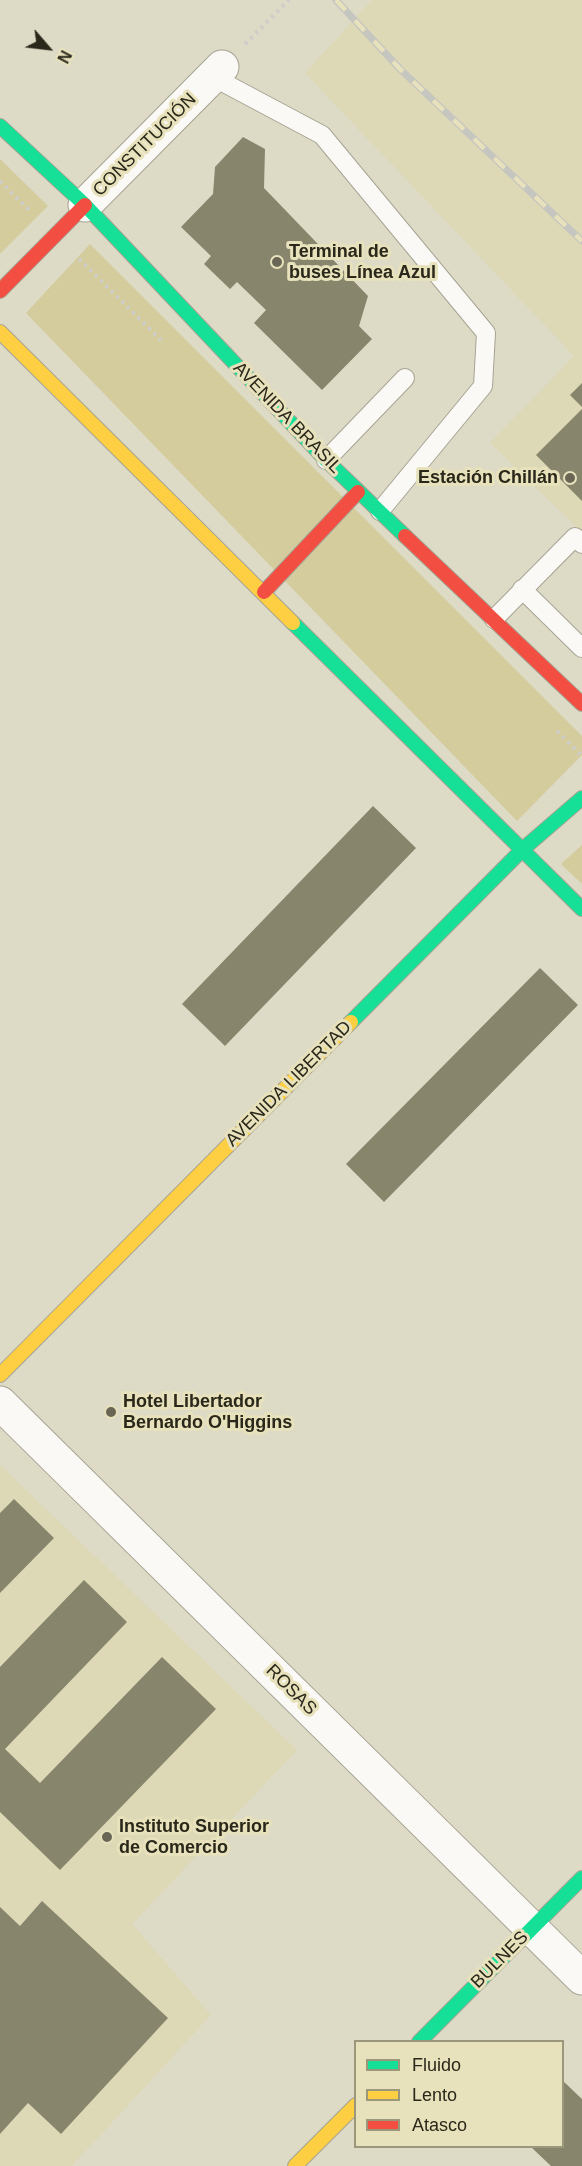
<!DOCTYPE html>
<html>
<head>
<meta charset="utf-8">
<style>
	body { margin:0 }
	#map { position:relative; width:582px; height:2166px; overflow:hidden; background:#dddac6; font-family:Helvetica,sans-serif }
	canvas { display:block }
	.legend { position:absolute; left:354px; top:2040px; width:210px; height:108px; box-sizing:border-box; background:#e7e1bc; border:2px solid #9b977b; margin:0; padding:8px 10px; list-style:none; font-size:18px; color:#2a281a }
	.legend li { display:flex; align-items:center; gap:12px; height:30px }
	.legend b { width:30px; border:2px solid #9b977b }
	.north { position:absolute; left:18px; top:18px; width:60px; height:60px; -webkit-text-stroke:4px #e7e1bc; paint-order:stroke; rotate:118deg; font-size:16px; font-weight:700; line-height:24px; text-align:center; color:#2a281a }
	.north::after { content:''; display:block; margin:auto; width:21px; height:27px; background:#2a281a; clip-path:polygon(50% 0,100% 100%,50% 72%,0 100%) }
</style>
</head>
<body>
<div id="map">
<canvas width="582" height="2166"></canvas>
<ul class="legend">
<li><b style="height:8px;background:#16e098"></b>Fluido</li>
<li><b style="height:8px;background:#ffcf43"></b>Lento</li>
<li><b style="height:8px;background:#f24e42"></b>Atasco</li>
</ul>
<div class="north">N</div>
</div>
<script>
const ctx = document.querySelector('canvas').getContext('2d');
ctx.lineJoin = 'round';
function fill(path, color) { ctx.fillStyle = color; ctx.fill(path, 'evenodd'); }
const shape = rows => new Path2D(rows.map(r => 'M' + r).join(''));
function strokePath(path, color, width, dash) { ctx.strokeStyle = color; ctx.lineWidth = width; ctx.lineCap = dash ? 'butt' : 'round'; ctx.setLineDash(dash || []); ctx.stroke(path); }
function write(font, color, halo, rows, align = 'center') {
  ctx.font = font + ' Helvetica,sans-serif'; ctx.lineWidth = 6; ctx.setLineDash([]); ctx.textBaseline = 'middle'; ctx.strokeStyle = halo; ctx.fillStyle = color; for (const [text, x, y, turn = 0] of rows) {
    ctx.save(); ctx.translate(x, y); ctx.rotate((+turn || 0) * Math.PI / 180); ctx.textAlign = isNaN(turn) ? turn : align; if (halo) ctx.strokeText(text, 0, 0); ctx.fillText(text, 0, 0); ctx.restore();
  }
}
const built = shape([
	[372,0,582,0,582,532,490,443,574,356,305,73],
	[0,1465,297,1750,132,1924,211,2015,72,2166,0,2166]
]);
const green = shape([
	[0,159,48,206,0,254],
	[90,244,582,736,582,755,517,821,26,313],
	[582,845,582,884,561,864]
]);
const building = shape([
	[243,137,265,149,264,188,368,296,359,326,372,339,322,390,254,323,266,310,237,282,230,289,204,264,211,256,181,227,213,194,215,167],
	[582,383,582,407,570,395],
	[582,409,582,501,536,455],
	[373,806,416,848,225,1046,182,1004],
	[540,968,578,1005,384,1202,346,1164],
	[14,1499,54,1538,0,1593,0,1513],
	[84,1580,127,1622,5,1749,40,1783,162,1657,216,1709,60,1870,0,1812,0,1667],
	[42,1901,168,2018,61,2134,28,2103,0,2134,0,1907,20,1926],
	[562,2080,582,2099,582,2166,551,2166,530,2146,562,2146]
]);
const path = shape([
	[245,44,289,0],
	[0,181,31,212],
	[79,259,161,340],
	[557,731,582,756]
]);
const lane = shape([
	[213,77,322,135,486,333,483,386,380,511],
	[326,460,405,378],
	[522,589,582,648],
	[494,619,575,537,582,544]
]);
const street = shape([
	[85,205,222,67],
	[0,1403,582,1978]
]);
const fast = shape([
	[0,126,85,205,326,460,405,536],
	[293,623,582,909],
	[351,1022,523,849,582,798],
	[419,2042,582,1878]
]);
const slow = shape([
	[0,332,293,623],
	[0,1375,351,1022],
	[295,2166,356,2105]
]);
const jam = shape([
	[0,291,85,205],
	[405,536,582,704],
	[264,592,358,492]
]);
const rail = shape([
	[336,0,400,69,582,241]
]);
const markers = [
	[277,262,6,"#696656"],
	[570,478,6,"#696656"],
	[111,1412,6,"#696656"],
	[107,1837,6,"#696656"]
];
const streetNames = [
	["CONSTITUCIÓN",145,145,-45],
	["AVENIDA BRASIL",287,418,46],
	["AVENIDA LIBERTAD",289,1084,-45],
	["ROSAS",291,1690,45],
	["BULNES",500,1960,-45]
];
const poiNames = [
	["Terminal de",289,252],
	["buses Línea Azul",289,273],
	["Estación Chillán",558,478,"right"],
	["Hotel Libertador",123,1402],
	["Bernardo O'Higgins",123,1423],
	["Instituto Superior",119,1827],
	["de Comercio",119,1848]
];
fill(built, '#ddd8b6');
fill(green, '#d4cc9c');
fill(building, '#88856d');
strokePath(lane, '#a7a494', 20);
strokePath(street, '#a7a494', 35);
strokePath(fast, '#a7a494', 16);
strokePath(slow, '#a7a494', 16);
strokePath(jam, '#a7a494', 16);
strokePath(path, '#cecdc8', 4, [3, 4.5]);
strokePath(lane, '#faf9f6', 18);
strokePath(street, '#faf9f6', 33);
strokePath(fast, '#16e098', 14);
strokePath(slow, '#ffcf43', 14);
strokePath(jam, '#f24e42', 14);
strokePath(rail, '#c6c6c0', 7);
strokePath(rail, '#e7e1bc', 4.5, [14]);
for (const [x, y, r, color] of markers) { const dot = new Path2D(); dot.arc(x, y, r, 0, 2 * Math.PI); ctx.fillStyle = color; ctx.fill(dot); strokePath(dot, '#e7e1bc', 2); }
write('18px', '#2a281a', '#e7e1bc', streetNames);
write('bold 18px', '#2a281a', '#e7e1bc', poiNames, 'left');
</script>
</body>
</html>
